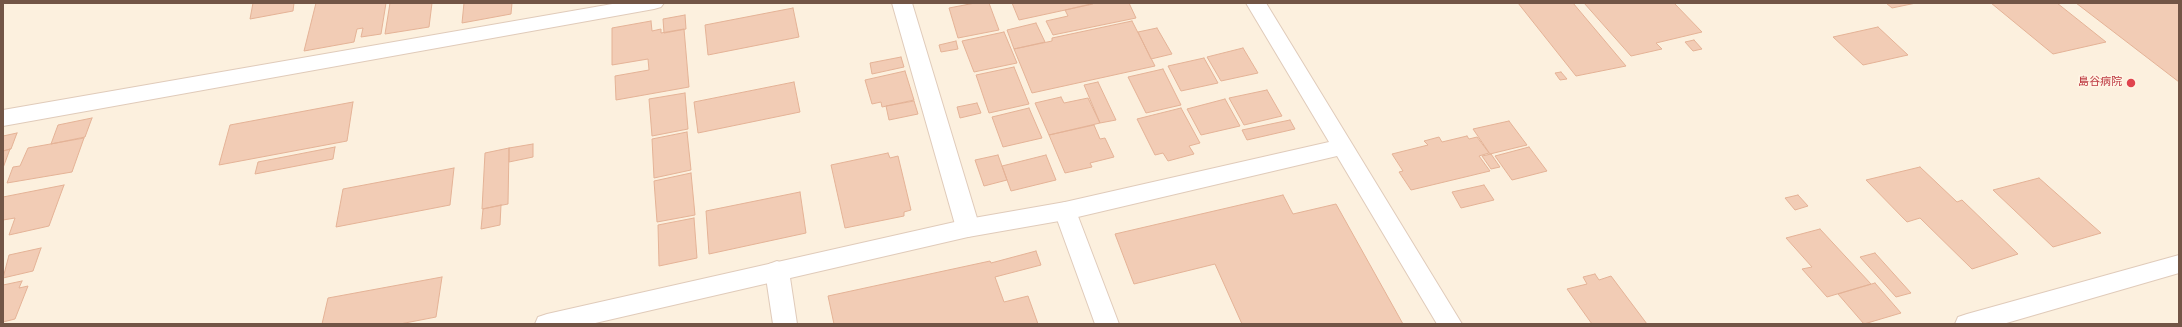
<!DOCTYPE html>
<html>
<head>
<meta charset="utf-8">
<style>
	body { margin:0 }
	#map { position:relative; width:2182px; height:327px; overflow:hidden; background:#fcf0de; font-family:"Source Sans 3",sans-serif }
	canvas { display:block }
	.frame { position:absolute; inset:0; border:4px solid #725546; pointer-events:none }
</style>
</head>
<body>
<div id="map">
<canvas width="2182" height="327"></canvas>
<div class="frame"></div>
</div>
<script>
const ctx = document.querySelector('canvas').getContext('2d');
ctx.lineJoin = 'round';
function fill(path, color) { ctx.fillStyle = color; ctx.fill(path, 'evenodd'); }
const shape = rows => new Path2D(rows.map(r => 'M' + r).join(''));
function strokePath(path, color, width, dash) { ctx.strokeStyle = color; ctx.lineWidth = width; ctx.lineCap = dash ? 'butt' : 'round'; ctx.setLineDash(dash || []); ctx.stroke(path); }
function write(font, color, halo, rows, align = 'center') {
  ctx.font = font + ' "Source Sans 3","Noto Sans JP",sans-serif'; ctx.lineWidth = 3.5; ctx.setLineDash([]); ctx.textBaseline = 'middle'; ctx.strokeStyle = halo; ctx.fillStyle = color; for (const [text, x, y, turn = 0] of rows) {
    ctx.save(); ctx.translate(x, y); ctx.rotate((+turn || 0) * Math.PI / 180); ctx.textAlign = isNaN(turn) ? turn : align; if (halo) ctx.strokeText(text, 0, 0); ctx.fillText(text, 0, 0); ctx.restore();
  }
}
const building = shape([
	[253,3,294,3,293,11,250,19,253,3],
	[316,3,386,3,381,34,361,37,363,28,357,29,354,42,304,51,316,3],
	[390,3,432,3,429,27,385,34,390,3],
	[464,3,512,3,511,14,462,23,464,3],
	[975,3,989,3,999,30,958,38,949,8,975,3],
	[1012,3,1092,3,1093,4,1019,20,1012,3],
	[1095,3,1129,3,1136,18,1053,35,1046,21,1068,16,1065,10,1095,3],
	[1518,3,1573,3,1626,66,1576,76,1518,3],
	[1584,3,1674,3,1702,32,1656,43,1662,49,1631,56,1584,3],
	[1886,3,1916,3,1892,8,1886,3],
	[1991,3,2057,3,2106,42,2053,54,1991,3],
	[2076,3,2179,3,2179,82,2076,3],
	[793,8,799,37,708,55,705,25,793,8],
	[685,15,686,29,664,33,663,19,685,15],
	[651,21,652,31,661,29,661,33,684,29,689,87,616,100,615,76,649,70,648,59,612,65,612,28,651,21],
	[1132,21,1155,66,1032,93,1014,49,1052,41,1052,38,1132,21],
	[1036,23,1045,42,1014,49,1007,30,1036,23],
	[1878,27,1908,55,1863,65,1833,37,1878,27],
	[1157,28,1172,54,1151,59,1138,32,1157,28],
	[1004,32,1017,63,974,72,962,41,1004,32],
	[1694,40,1702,49,1693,51,1685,42,1694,40],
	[956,41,958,49,941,52,939,45,956,41],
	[1243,48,1258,73,1221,81,1207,57,1243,48],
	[901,57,904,67,872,74,870,63,901,57],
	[1204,58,1218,83,1181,91,1168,66,1204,58],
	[1014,67,1029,104,989,113,976,75,1014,67],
	[1163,69,1181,105,1146,113,1128,77,1163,69],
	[905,71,914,100,882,107,881,102,872,104,865,80,905,71],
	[1561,72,1567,79,1560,80,1555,73,1561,72],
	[794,82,800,112,698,133,694,102,794,82],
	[1098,82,1116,120,1100,123,1084,85,1098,82],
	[1267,90,1282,116,1244,125,1229,98,1267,90],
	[685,93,688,129,652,136,649,99,685,93],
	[1061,97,1064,103,1088,98,1100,123,1049,135,1035,103,1061,97],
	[1225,99,1240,126,1201,135,1187,109,1225,99],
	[914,101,918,114,889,120,886,106,914,101],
	[353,102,347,141,219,165,230,125,353,102],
	[977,103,981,113,960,118,957,107,977,103],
	[1029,108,1042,138,1003,147,992,117,1029,108],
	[1181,108,1200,143,1189,146,1194,154,1168,161,1163,153,1155,155,1137,119,1181,108],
	[92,118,85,137,51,144,58,125,92,118],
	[1290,120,1295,129,1247,140,1242,130,1290,120],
	[1509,121,1527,145,1490,154,1473,129,1509,121],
	[1094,125,1100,139,1105,138,1114,157,1090,163,1092,167,1065,173,1049,135,1094,125],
	[687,132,691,170,654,178,652,139,687,132],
	[17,133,11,149,3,151,3,136,17,133],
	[1467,136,1469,139,1477,137,1489,153,1479,156,1490,171,1411,190,1399,172,1403,171,1392,154,1428,145,1424,141,1439,137,1442,142,1467,136],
	[84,138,72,172,7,183,13,167,20,166,28,148,84,138],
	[533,144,533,157,509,162,509,148,533,144],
	[335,147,333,159,255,174,258,162,335,147],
	[1529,147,1547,171,1512,180,1495,156,1529,147],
	[509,148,508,204,482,209,485,153,509,148],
	[10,149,3,168,3,151,10,149],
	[888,153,890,158,898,156,911,210,904,212,904,216,845,228,831,165,888,153],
	[1491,154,1500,167,1491,169,1482,156,1491,154],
	[998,155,1007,180,984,186,975,160,998,155],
	[1046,155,1056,180,1011,191,1002,166,1046,155],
	[1920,167,1957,202,1962,200,2018,254,1972,269,1920,218,1907,222,1866,180,1920,167],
	[454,168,450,205,336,227,343,189,454,168],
	[691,173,695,215,657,222,654,181,691,173],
	[2039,178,2101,233,2053,247,1993,190,2039,178],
	[64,185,49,226,9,235,15,218,3,220,3,197,64,185],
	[1484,185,1494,200,1461,208,1452,192,1484,185],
	[800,192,806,233,709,254,706,211,800,192],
	[1283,195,1293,214,1336,204,1403,324,1242,324,1215,264,1134,284,1115,234,1283,195],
	[1798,195,1808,206,1795,210,1785,198,1798,195],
	[501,205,500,225,481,229,483,209,501,205],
	[694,218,697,258,659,266,658,225,694,218],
	[1820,229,1871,284,1827,297,1802,269,1812,267,1786,238,1820,229],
	[41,248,33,271,3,278,9,255,41,248],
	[1036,251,1041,265,995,277,1004,302,1028,296,1038,324,834,324,828,296,990,261,991,263,1036,251],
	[1875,253,1911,293,1896,297,1860,257,1875,253],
	[1595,274,1599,280,1611,276,1647,324,1592,324,1567,289,1587,284,1583,277,1595,274],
	[442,277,436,317,400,324,322,324,328,298,442,277],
	[22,281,19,288,28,286,15,319,3,322,3,285,22,281],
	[1875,283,1901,313,1864,324,1838,294,1875,283]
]);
const minor = shape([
	[892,3,912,3,980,228,976,234,968,237,960,234,956,228,892,3],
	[1065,202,1073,205,1076,211,1119,324,1095,324,1054,211,1057,205,1065,202],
	[2179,255,2179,273,2003,324,1955,324,1958,317,1967,314,2179,255],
	[777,261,785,264,789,271,797,324,773,324,765,271,769,264,777,261]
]);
const tertiary = shape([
	[618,3,664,3,661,7,654,9,3,126,3,110,618,3],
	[1246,3,1266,3,1462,324,1437,324,1337,156,1065,220,968,237,591,324,535,324,538,317,547,314,968,219,1065,202,1329,142,1246,3]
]);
const markers = [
	[2131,83,5,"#e0444e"]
];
const healthNames = [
	["島谷病院",2122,83]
];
fill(building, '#f2ccb5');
strokePath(building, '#e4b296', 1);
strokePath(minor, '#e0cbba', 2);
strokePath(tertiary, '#e0cbba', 2);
fill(minor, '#fff');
fill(tertiary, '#fff');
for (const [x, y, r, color] of markers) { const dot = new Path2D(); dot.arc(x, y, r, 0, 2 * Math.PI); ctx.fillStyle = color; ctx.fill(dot); strokePath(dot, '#fff4e4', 1.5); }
write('11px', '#be3a42', '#fff4e4', healthNames, 'right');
</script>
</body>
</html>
